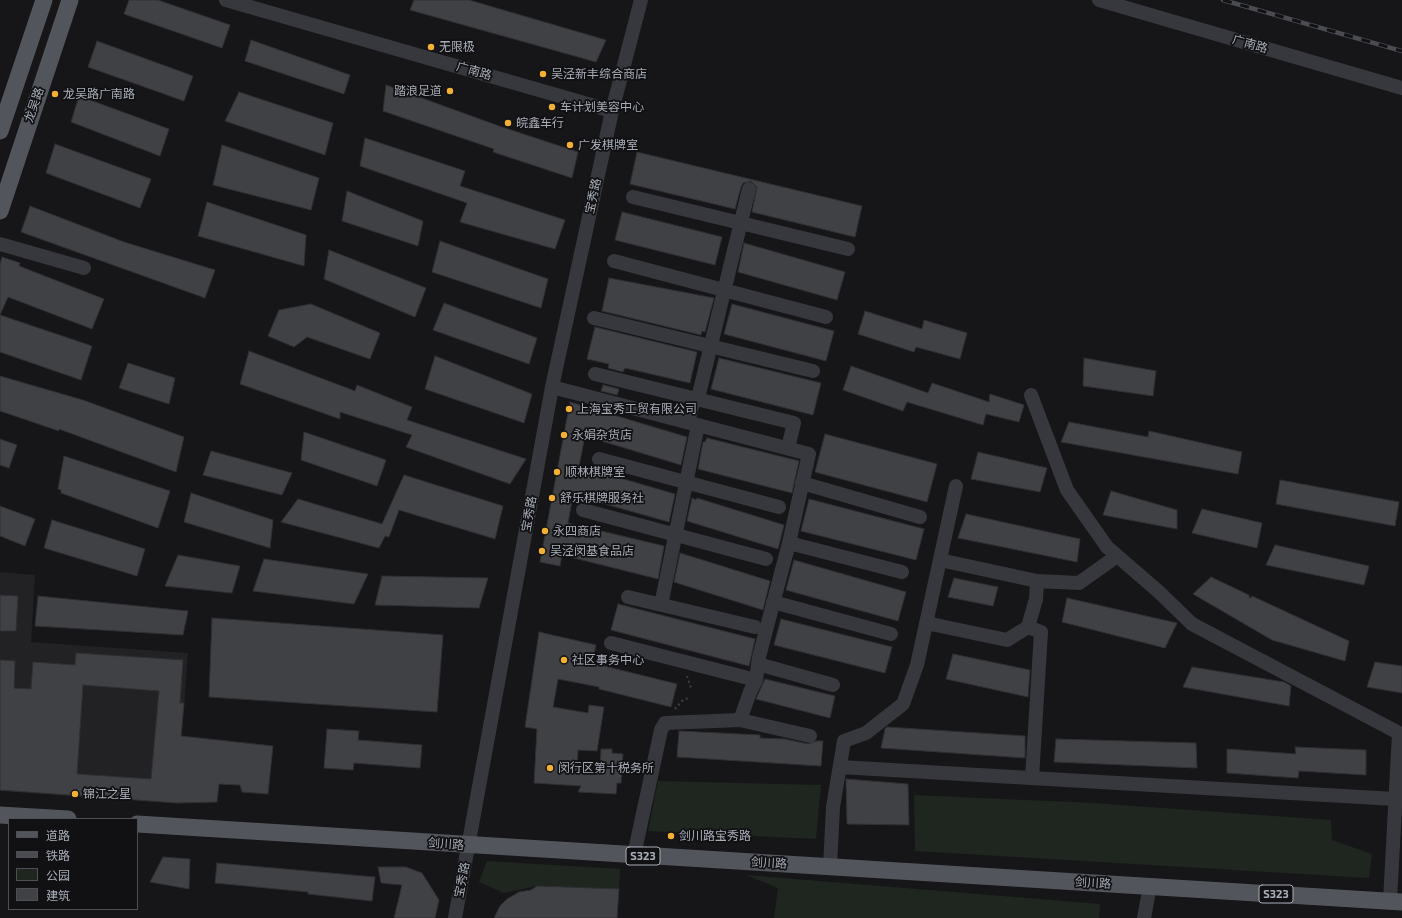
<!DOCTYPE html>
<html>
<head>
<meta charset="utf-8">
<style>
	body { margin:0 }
	#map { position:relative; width:1402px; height:918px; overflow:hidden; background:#161618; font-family:"Exo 2","Noto Sans SC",sans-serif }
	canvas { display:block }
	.legend { position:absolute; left:8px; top:818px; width:130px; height:92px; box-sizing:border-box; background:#111113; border:1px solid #4d4f55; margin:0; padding:5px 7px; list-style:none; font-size:12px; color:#a8adb8 }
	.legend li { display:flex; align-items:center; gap:8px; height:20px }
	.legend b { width:20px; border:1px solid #4d4f55 }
</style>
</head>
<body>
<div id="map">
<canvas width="1402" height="918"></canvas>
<ul class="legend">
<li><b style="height:5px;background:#53555c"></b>道路</li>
<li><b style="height:5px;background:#4a4c52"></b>铁路</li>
<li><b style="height:11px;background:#1e261f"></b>公园</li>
<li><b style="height:11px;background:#404145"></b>建筑</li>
</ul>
</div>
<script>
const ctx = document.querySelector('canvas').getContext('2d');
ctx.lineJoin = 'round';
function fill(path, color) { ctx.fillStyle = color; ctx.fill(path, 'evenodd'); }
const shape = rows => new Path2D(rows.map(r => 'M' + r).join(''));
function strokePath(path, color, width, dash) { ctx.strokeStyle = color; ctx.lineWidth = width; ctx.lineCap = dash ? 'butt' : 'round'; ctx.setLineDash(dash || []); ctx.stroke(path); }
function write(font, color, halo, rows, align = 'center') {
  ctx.font = font + ' "Exo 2","Noto Sans SC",sans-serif'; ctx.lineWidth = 3.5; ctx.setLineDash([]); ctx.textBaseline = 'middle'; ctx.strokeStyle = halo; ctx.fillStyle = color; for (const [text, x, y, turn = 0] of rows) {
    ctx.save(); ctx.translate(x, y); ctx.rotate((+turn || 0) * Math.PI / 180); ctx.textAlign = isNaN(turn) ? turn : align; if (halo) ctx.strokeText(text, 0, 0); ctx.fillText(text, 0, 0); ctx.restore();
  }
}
const built = shape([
	[0,572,35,575,31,642,188,653,177,803,0,791]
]);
const green = shape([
	[658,781,821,785,816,839,648,831],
	[914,795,1093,803,1331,820,1332,840,1372,854,1369,878,915,851],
	[487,861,620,869,619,889,537,886,504,893,479,882],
	[746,875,1100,904,1099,918,774,918,778,888]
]);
const building = shape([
	[129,0,158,0,230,25,222,48,124,14,129,0],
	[414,0,469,0,606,40,596,62,410,10,414,0],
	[251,40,350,75,344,94,245,61,251,40],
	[97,41,193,76,184,101,88,67,97,41],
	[386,85,499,126,578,152,572,178,493,152,494,149,383,111,386,85],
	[239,92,333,123,325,155,225,121,239,92],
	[79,96,169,129,160,156,71,122,79,96],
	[365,138,465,171,460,186,565,220,555,249,460,222,467,203,360,166,365,138],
	[55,144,151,179,140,208,46,173,55,144],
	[222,145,319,178,311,210,213,185,222,145],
	[637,152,862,206,855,237,752,212,757,187,751,181,743,183,741,187,735,209,630,184,637,152],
	[347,191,423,221,418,246,342,221,347,191],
	[207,202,306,235,304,266,198,236,207,202],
	[30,206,124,242,215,270,205,298,21,232,30,206],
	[622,212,722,237,715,265,615,240,622,212],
	[440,241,548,279,541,308,432,272,440,241],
	[744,243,845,272,837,300,738,272,744,243],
	[329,250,426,288,415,317,324,279,329,250],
	[2,257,20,263,19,266,104,299,92,329,8,297,0,315,92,346,81,380,0,352,0,264,2,257],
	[609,278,714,298,705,332,702,331,701,335,602,311,609,278],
	[444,303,537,338,529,364,433,330,444,303],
	[311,304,380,333,370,359,307,337,294,347,268,336,279,310,311,304],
	[732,304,834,331,826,361,724,334,732,304],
	[865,311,922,329,924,320,967,333,960,359,916,347,914,352,858,334,865,311],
	[595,327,697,352,690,383,625,368,623,372,608,368,609,364,587,359,595,327],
	[249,351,355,391,357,385,412,407,407,420,526,459,510,484,406,447,412,435,340,412,340,419,240,384,249,351],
	[435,356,532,394,524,423,425,389,435,356],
	[719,358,821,383,813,415,711,389,719,358],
	[1084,358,1156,371,1153,396,1083,386,1084,358],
	[128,363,175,378,169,404,119,388,128,363],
	[851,366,928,393,932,383,989,402,990,394,1024,405,1019,422,986,414,983,425,907,402,903,411,843,390,851,366],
	[0,376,83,400,184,437,176,472,59,429,59,431,0,411,0,376],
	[603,385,619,389,617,395,601,391,603,385],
	[570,402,687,437,681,465,585,436,579,466,675,494,669,522,573,495,568,523,664,546,658,579,562,555,560,566,540,562,570,402],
	[1069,422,1148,437,1149,431,1242,452,1238,474,1061,442,1069,422],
	[304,432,386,460,377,486,301,460,304,432],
	[825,434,937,464,927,502,815,472,825,434],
	[707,438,799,461,792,493,698,469,703,442,705,442,707,438],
	[0,439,17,445,9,468,0,465,0,439],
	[211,451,292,473,282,495,203,475,211,451],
	[978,452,1047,468,1040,492,971,479,978,452],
	[64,456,170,491,158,528,61,493,61,490,58,489,64,456],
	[404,475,503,506,495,539,399,510,389,537,385,536,379,548,281,522,298,499,382,524,404,475],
	[1280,480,1399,502,1395,526,1276,504,1280,480],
	[1111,491,1177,510,1177,529,1103,515,1111,491],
	[191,493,273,520,270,548,184,522,191,493],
	[692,498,696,500,697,498,784,525,778,549,687,521,692,498],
	[809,499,924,529,916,560,801,531,809,499],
	[0,506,35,519,25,546,0,536,0,506],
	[1202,509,1262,523,1257,548,1192,533,1202,509],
	[966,514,1080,539,1077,562,958,538,966,514],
	[52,520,145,549,137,576,44,548,52,520],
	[1275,545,1369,566,1364,585,1266,565,1275,545],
	[680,553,770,581,763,610,674,582,680,553],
	[178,555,240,566,232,593,165,586,178,555],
	[264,559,368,574,354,604,253,591,264,559],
	[794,560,906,592,898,621,786,590,794,560],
	[382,576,488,578,479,608,375,605,382,576],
	[1211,577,1249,595,1249,597,1251,598,1252,596,1349,641,1345,661,1272,640,1193,594,1211,577],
	[954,578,998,587,993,606,948,597,954,578],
	[0,595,18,596,16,631,0,631,0,595],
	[38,596,188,611,183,635,35,626,38,596],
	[1067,598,1177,623,1165,648,1062,622,1067,598],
	[618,604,755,639,749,666,611,630,618,604],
	[212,618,443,635,437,712,209,697,212,618],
	[781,619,892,647,885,673,774,645,781,619],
	[539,632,596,645,592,663,677,684,671,707,599,689,599,687,558,679,553,707,588,713,589,705,604,707,597,751,578,750,577,773,600,774,601,749,612,749,612,753,623,754,621,783,617,783,616,794,578,792,581,786,534,783,537,729,525,727,539,632],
	[76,653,183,660,180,703,184,703,181,736,273,746,268,794,242,792,240,785,219,784,217,802,177,803,0,790,0,660,15,661,14,688,31,689,33,662,75,665,76,653],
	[83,685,159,691,151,779,77,774,83,685],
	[953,654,1030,670,1028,697,946,679,953,654],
	[1375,662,1402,666,1402,693,1367,687,1375,662],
	[1192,667,1284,682,1291,686,1289,706,1183,687,1192,667],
	[765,679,835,696,830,718,756,699,765,679],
	[887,727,1025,736,1025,758,881,748,885,729,887,727],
	[327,729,359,731,358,740,422,745,420,768,354,763,353,770,324,768,327,729],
	[679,731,760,735,760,738,785,739,808,744,817,741,823,741,821,766,677,757,679,731],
	[1056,739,1196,743,1197,768,1054,762,1056,739],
	[1295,747,1366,750,1366,775,1299,771,1298,778,1227,773,1227,749,1296,754,1295,747],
	[846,779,908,784,909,825,847,824,846,779],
	[163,857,190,859,189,889,150,882,163,857],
	[217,863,375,877,372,901,308,894,308,892,215,883,217,863],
	[378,867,406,867,422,873,439,900,435,918,394,918,402,885,381,883,378,867],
	[537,886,619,889,617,918,494,918,500,906,507,899,519,892,531,890,537,886]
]);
const path = shape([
	[687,676,691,688],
	[675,709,682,701,688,698]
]);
const minor = shape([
	[226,0,612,111],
	[1099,0,1402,88],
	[633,197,848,249],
	[0,244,84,268],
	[614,261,826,317],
	[594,318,813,371],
	[595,374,794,423,788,448],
	[552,387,809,454,789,543,759,657,756,680,750,692,740,720,665,723,661,730,634,855],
	[1031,395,1067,490,1107,547,1159,592,1192,624,1399,733,1390,901],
	[688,422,693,403,699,394,749,189],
	[599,459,779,507],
	[802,483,920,517],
	[583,510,766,559],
	[789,543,902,572],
	[940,560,1037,581],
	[628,597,755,627],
	[773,602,891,634],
	[661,605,698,425],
	[926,623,1007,640,1028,627,1036,599,1037,581,1079,583,1117,556],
	[1028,627,1041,632,1032,778],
	[611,643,756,680],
	[758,664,833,685],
	[740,720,810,736],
	[840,767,1395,799],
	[830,867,833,807,844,741,866,733,903,704,917,665,956,486],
	[455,918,552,387,612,111,641,0],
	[1144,918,1150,886]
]);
const major = shape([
	[0,131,44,0],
	[0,211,70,0],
	[0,815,68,819],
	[137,824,1402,902]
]);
const rail = shape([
	[1223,0,1402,51]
]);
const markers = [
	[431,47,4,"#f2b134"],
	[543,74,4,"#f2b134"],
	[450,91,4,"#f2b134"],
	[55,94,4,"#f2b134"],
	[552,107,4,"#f2b134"],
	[508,123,4,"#f2b134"],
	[570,145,4,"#f2b134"],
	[569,409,4,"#f2b134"],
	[564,435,4,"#f2b134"],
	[557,472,4,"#f2b134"],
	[552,498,4,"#f2b134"],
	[545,531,4,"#f2b134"],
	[542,551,4,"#f2b134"],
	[564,660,4,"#f2b134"],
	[550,768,4,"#f2b134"],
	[75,794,4,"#f2b134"],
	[671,836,4,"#f2b134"]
];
const shields = [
	[643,856,34],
	[1276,894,34]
];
const shieldNames = [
	["S323",643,856],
	["S323",1276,894]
];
const streetNames = [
	["广南路",1250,44,16],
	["广南路",474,71,16],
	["龙吴路",34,105,-71],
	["宝秀路",593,196,-78],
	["宝秀路",529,514,-80],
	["剑川路",446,844,4],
	["剑川路",769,863,3],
	["宝秀路",462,880,-79],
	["剑川路",1093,883,3]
];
const poiNames = [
	["无限极",439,47],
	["吴泾新丰综合商店",551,74],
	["踏浪足道",442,91,"right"],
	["龙吴路广南路",63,94],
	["车计划美容中心",560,107],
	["皖鑫车行",516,123],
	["广发棋牌室",578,145],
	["上海宝秀工贸有限公司",577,409],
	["永娟杂货店",572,435],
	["顺林棋牌室",565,472],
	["舒乐棋牌服务社",560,498],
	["永四商店",553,531],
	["吴泾闵基食品店",550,551],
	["社区事务中心",572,660],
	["闵行区第十税务所",558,768],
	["锦江之星",83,794],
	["剑川路宝秀路",679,836]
];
fill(built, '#222225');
fill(green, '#1e261f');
fill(building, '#404145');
strokePath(building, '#303034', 1);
strokePath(path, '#3d3f44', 2, [2, 3]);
strokePath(minor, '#37383d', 14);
strokePath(major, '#53555c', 17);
strokePath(rail, '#4a4c52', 4.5);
strokePath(rail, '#111113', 3, [9]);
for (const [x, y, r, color] of markers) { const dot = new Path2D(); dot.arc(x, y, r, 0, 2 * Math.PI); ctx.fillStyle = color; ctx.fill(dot); strokePath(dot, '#111113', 1.5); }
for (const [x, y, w] of shields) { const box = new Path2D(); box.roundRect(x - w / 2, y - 9, w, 18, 3); ctx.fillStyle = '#111113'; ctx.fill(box); strokePath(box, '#a8adb8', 1); }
write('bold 11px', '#a8adb8', null, shieldNames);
write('12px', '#a8adb8', '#111113', streetNames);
write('12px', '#a8adb8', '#111113', poiNames, 'left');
</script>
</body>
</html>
